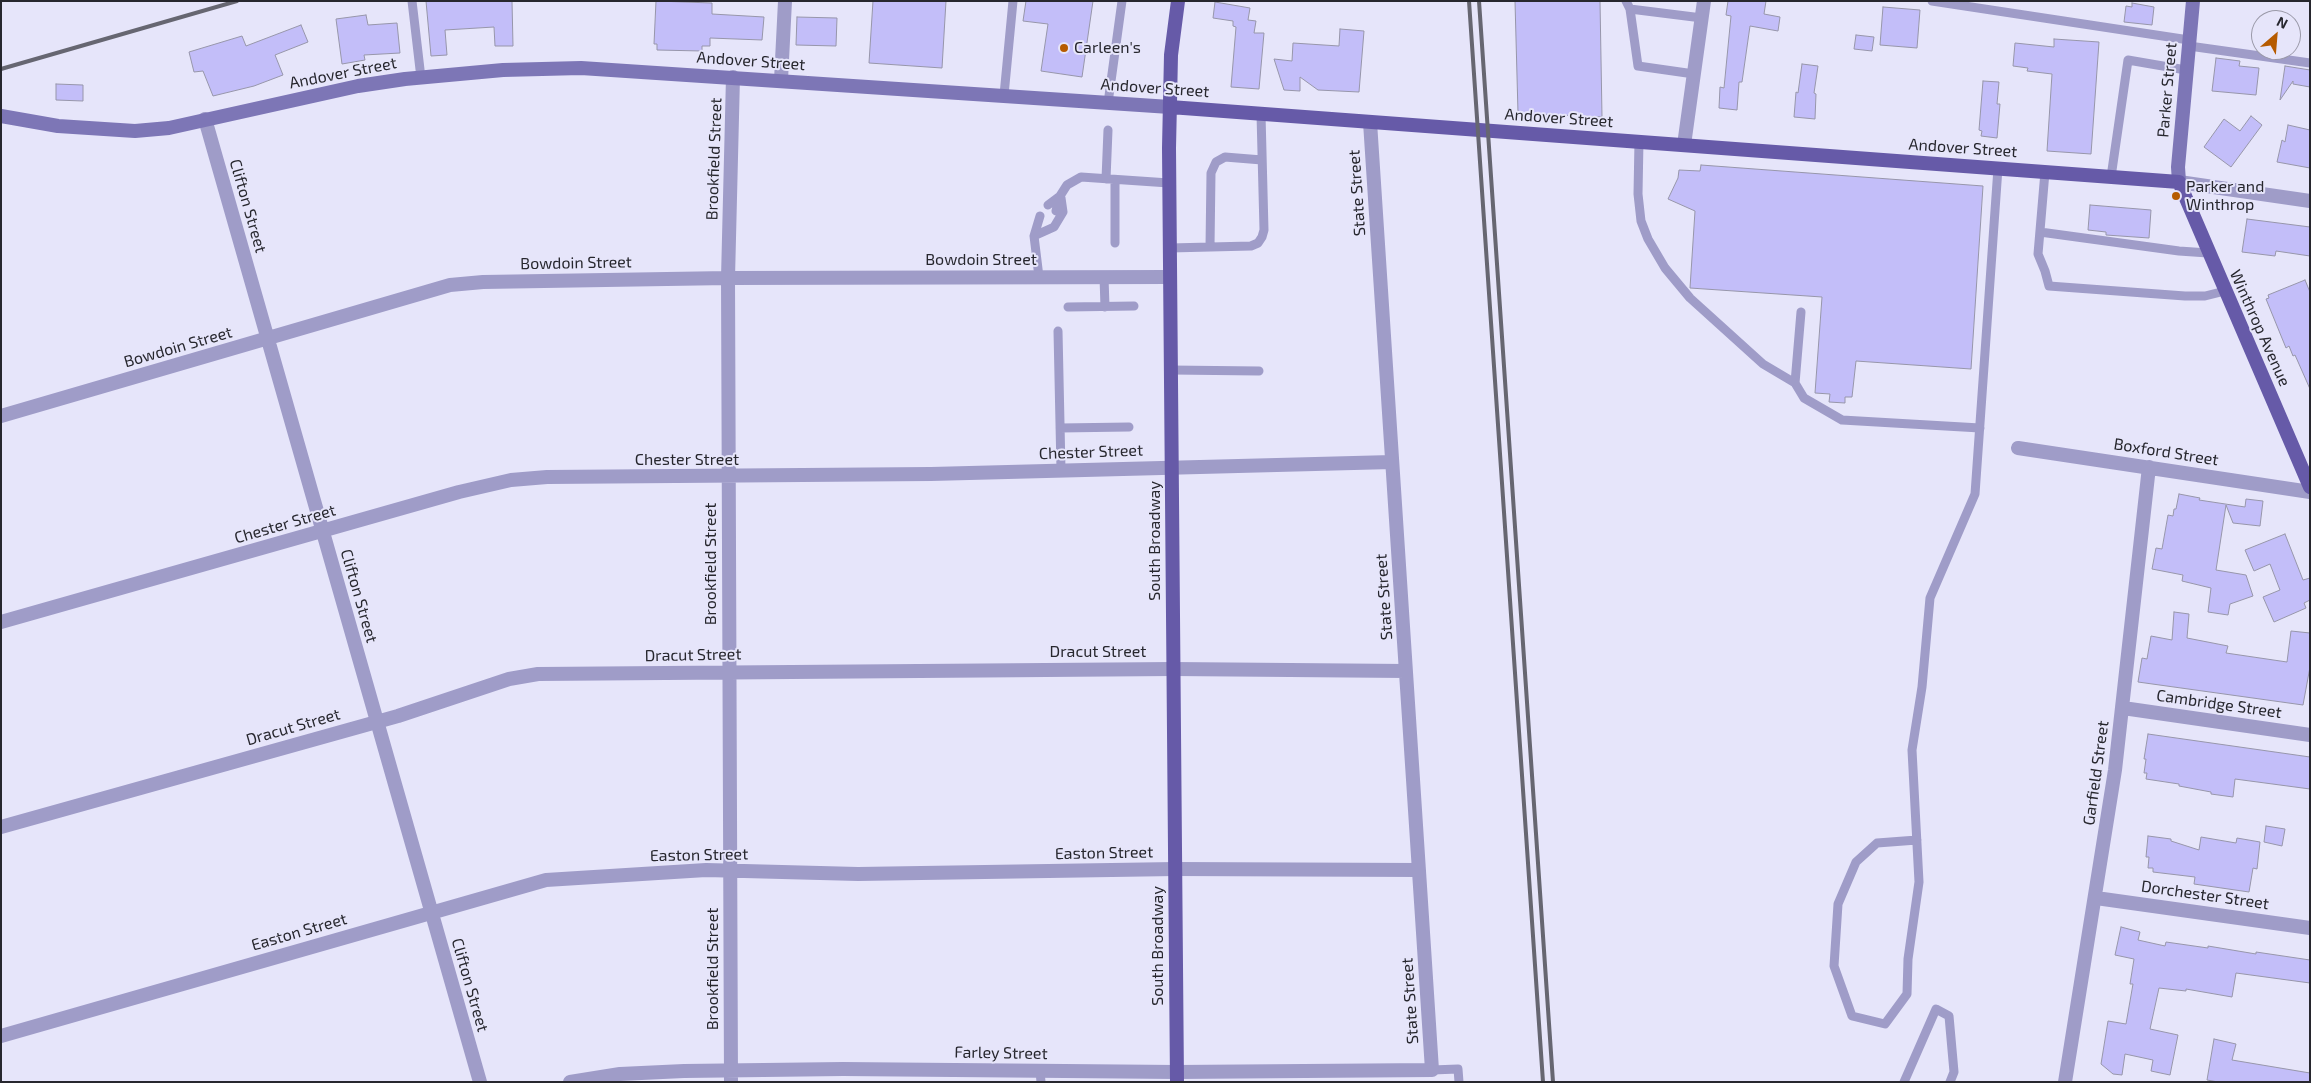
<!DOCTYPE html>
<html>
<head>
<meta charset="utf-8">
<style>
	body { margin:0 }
	#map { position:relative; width:2311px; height:1083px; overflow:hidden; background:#e6e5fa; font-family:"Exo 2",sans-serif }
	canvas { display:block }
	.frame { position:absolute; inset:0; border:2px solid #27272e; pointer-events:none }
	.north { position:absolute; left:2251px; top:10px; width:50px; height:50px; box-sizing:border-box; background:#e6e5fa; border:1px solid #9a99a8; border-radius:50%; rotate:27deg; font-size:14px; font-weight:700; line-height:20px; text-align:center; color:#27272e }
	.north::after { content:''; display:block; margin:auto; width:18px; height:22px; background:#b65b00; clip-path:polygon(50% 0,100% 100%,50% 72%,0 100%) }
</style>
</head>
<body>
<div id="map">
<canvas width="2311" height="1083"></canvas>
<div class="frame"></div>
<div class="north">N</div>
</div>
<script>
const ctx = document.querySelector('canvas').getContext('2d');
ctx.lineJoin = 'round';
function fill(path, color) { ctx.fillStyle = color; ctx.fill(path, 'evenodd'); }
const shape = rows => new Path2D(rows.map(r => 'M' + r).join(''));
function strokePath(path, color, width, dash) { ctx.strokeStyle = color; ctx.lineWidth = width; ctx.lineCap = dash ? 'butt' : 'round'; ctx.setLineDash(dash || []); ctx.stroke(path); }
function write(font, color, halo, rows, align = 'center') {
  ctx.font = font + ' "Exo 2",sans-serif'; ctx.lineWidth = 4; ctx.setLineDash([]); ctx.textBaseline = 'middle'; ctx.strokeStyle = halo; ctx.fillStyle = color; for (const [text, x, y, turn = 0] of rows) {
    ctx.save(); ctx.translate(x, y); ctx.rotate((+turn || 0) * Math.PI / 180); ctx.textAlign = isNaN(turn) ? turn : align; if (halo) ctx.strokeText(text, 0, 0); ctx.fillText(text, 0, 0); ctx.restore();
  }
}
const building = shape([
	[426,1,512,1,513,46,495,46,494,27,445,30,447,55,431,56,426,1],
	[656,1,712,3,712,14,764,17,762,40,710,38,710,46,702,46,702,51,657,50,657,44,654,44,656,1],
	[873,1,946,1,942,68,869,63,873,1],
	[1026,1,1093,1,1082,77,1041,71,1048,24,1023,21,1026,1],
	[1515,1,1600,1,1602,117,1518,113,1515,1],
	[1728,1,1766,1,1764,14,1780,17,1778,31,1750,26,1742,82,1739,82,1737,110,1719,108,1720,87,1724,88,1731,16,1726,15,1728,1],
	[1215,2,1250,8,1248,20,1256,21,1254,33,1264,33,1259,89,1231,87,1236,27,1233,26,1233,21,1213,18,1215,2],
	[2132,3,2154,7,2152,25,2124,22,2126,6,2132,7,2132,3],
	[1883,7,1920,10,1917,48,1880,45,1883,7],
	[366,15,368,25,397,23,400,53,364,55,365,60,342,64,336,19,366,15],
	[797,17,837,18,836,46,796,45,797,17],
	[301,25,308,42,275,55,283,75,254,86,213,96,203,71,194,72,189,52,242,36,246,46,301,25],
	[1340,29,1364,31,1359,92,1318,90,1300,77,1300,91,1284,90,1274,59,1292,61,1293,43,1339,46,1340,29],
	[1856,35,1874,37,1872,51,1854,49,1856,35],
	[2054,39,2099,42,2091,154,2047,151,2052,74,2027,71,2028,68,2013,66,2015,43,2054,47,2054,39],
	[2216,58,2240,61,2239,66,2259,68,2256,95,2212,91,2216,58],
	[1802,64,1818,66,1814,93,1816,94,1815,119,1794,117,1796,92,1798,93,1802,64],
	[2285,66,2310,70,2310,87,2293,84,2293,81,2280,100,2285,66],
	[1983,81,1999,82,1997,104,2000,104,1997,138,1981,136,1982,131,1979,130,1983,81],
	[56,84,83,85,83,101,56,100,56,84],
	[2251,116,2262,125,2231,167,2204,147,2224,119,2240,131,2251,116],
	[2288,125,2310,130,2310,168,2277,162,2282,140,2285,142,2288,125],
	[1701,165,1983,186,1971,369,1856,361,1852,397,1845,397,1845,403,1829,402,1830,394,1815,393,1822,297,1690,288,1695,211,1668,199,1678,178,1679,170,1700,171,1701,165],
	[2090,205,2151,210,2149,238,2106,235,2106,232,2088,230,2090,205],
	[2247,219,2310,227,2310,256,2276,251,2275,256,2242,252,2247,219],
	[2305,280,2310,292,2310,389,2295,355,2293,356,2289,346,2286,348,2266,299,2269,298,2268,295,2305,280],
	[2179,494,2200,498,2199,500,2245,507,2246,499,2263,501,2260,526,2233,523,2226,505,2216,570,2246,575,2253,596,2230,604,2228,615,2208,612,2211,588,2182,581,2183,575,2152,569,2156,548,2162,549,2168,515,2173,516,2174,509,2176,509,2179,494],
	[2285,534,2303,580,2310,578,2310,600,2304,603,2306,608,2274,622,2263,597,2280,590,2270,564,2254,571,2245,550,2285,534],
	[2174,612,2189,614,2187,638,2228,646,2226,653,2287,662,2291,631,2310,633,2310,667,2303,705,2138,682,2142,658,2147,659,2151,636,2172,640,2174,612],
	[2148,734,2310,757,2310,789,2235,779,2233,797,2211,794,2211,792,2179,786,2179,784,2146,779,2147,773,2144,773,2146,759,2144,759,2148,734],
	[2266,826,2285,829,2282,846,2264,842,2266,826],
	[2148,836,2171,839,2171,841,2199,850,2201,837,2236,843,2237,838,2260,842,2257,869,2253,868,2249,892,2194,884,2195,877,2153,872,2153,868,2148,868,2149,857,2146,857,2148,836],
	[2121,927,2140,932,2138,940,2165,946,2166,942,2208,948,2208,946,2256,954,2256,952,2310,960,2310,983,2236,973,2232,997,2186,989,2186,991,2159,988,2150,1029,2178,1035,2170,1075,2151,1071,2153,1060,2125,1054,2122,1075,2113,1074,2101,1064,2108,1021,2126,1024,2133,984,2130,984,2134,959,2115,955,2121,927],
	[2214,1039,2236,1044,2232,1060,2310,1073,2310,1082,2218,1082,2207,1080,2214,1039]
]);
const service = shape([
	[412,1,421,78],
	[1626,1,1630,9,1638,66,1694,74],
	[1932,1,2189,40],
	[1630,9,1702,18],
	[2189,46,2310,63],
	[1004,95,1013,1],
	[1108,103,1122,1],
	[1639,141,1638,194,1641,221,1648,239,1665,268,1690,298,1763,364,1795,383],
	[2045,172,2038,254,2045,271,2049,286,2185,296,2205,296,2225,291],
	[2111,177,2128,60,2186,70],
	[1106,179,1108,130],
	[1048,205,1060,196],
	[1056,211,1060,196,1067,185,1081,177,1169,183],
	[2040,232,2179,251,2208,253],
	[1034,236,1054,227,1063,212,1061,198],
	[1115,243,1115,180],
	[1210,247,1211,173,1216,162,1225,157,1262,160],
	[1170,248,1251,246,1258,243,1262,237,1264,230,1261,114],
	[1039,277,1034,236,1040,216],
	[1104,277,1105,307],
	[1068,307,1134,306],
	[1801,312,1795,383,1804,398,1842,420,1980,428],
	[1058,331,1061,470],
	[1171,370,1259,371],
	[1060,428,1129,427],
	[1917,840,1877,843,1856,862,1838,904,1834,966,1852,1016,1885,1024,1907,994,1908,959,1919,882,1912,750,1922,687,1930,598,1975,494,1998,168],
	[1432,1070,1458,1069,1459,1082],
	[1040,1071,1041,1082],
	[1904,1082,1936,1009,1949,1016,1954,1072,1950,1082]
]);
const minor = shape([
	[781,80,785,1],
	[205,119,480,1082],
	[1684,145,1704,1],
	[2179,182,2310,201],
	[1,416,450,285,483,282,728,278,1170,277],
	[2018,448,2310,492],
	[1,622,459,492,511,480,547,477,931,474,1392,462],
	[2123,708,2310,735],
	[1,827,398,716,509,679,538,674,1173,669,1406,671],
	[2096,898,2310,928],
	[1,1036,546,880,706,870,858,874,1175,869,1419,870],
	[570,1082,620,1074,684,1071,843,1069,1176,1072,1432,1070,1370,122],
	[731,1082,728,278,733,77],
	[2065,1082,2115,770,2149,467]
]);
const secondary = shape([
	[1,116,58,126,135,131,169,128,358,86,405,79,503,70,581,68,1170,107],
	[2179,182,2178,167,2193,1]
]);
const primary = shape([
	[1170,107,2179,182,2310,487],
	[1177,1082,1169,148,1171,55,1178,1]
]);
const rail = shape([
	[1469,1,1543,1082],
	[1479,1,1553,1082],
	[1,69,237,1]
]);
const markers = [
	[1064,48,5,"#b65b00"],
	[2176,196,5,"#b65b00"]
];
const poiNames = [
	["Carleen's",1074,48],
	["Parker and",2186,187],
	["Winthrop",2186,205]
];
const streetNames = [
	["Andover Street",751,61,4],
	["Andover Street",343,73,-11],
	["Andover Street",1155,88,4],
	["Parker Street",2167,90,-85],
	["Andover Street",1559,118,4],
	["Andover Street",1963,148,4],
	["Brookfield Street",714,159,-88],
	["State Street",1357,193,-94],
	["Clifton Street",248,206,74],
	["Bowdoin Street",981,260],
	["Bowdoin Street",576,263,-1],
	["Winthrop Avenue",2260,328,66],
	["Bowdoin Street",178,347,-16],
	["Chester Street",1091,452,-2],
	["Boxford Street",2166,452,9],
	["Chester Street",687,460],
	["Chester Street",285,524,-16],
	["South Broadway",1155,541,-90],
	["Brookfield Street",711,564,-90],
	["Clifton Street",359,596,74],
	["State Street",1384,597,-94],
	["Dracut Street",1098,652],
	["Dracut Street",693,655,-1],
	["Cambridge Street",2219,704,8],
	["Dracut Street",293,727,-16],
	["Garfield Street",2096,773,-82],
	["Easton Street",1104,853,-1],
	["Easton Street",699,855,-1],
	["Dorchester Street",2205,895,8],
	["Easton Street",299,932,-16],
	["South Broadway",1158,946,-90],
	["Brookfield Street",713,969,-90],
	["Clifton Street",470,985,74],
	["State Street",1410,1001,-94],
	["Farley Street",1001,1053,1]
];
fill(building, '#c3bef9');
strokePath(building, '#9796aa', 1);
strokePath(service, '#9f9cc8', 9);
strokePath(minor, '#9f9cc8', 14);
strokePath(secondary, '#7d76b6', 14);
strokePath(primary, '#665aa8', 14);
strokePath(rail, '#666671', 4);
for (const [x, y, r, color] of markers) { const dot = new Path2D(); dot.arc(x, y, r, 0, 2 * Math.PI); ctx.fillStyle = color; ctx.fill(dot); strokePath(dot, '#e6e5fa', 2); }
write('16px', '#27272e', '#e6e5fa', poiNames, 'left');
write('16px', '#27272e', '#e6e5fa', streetNames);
</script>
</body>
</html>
